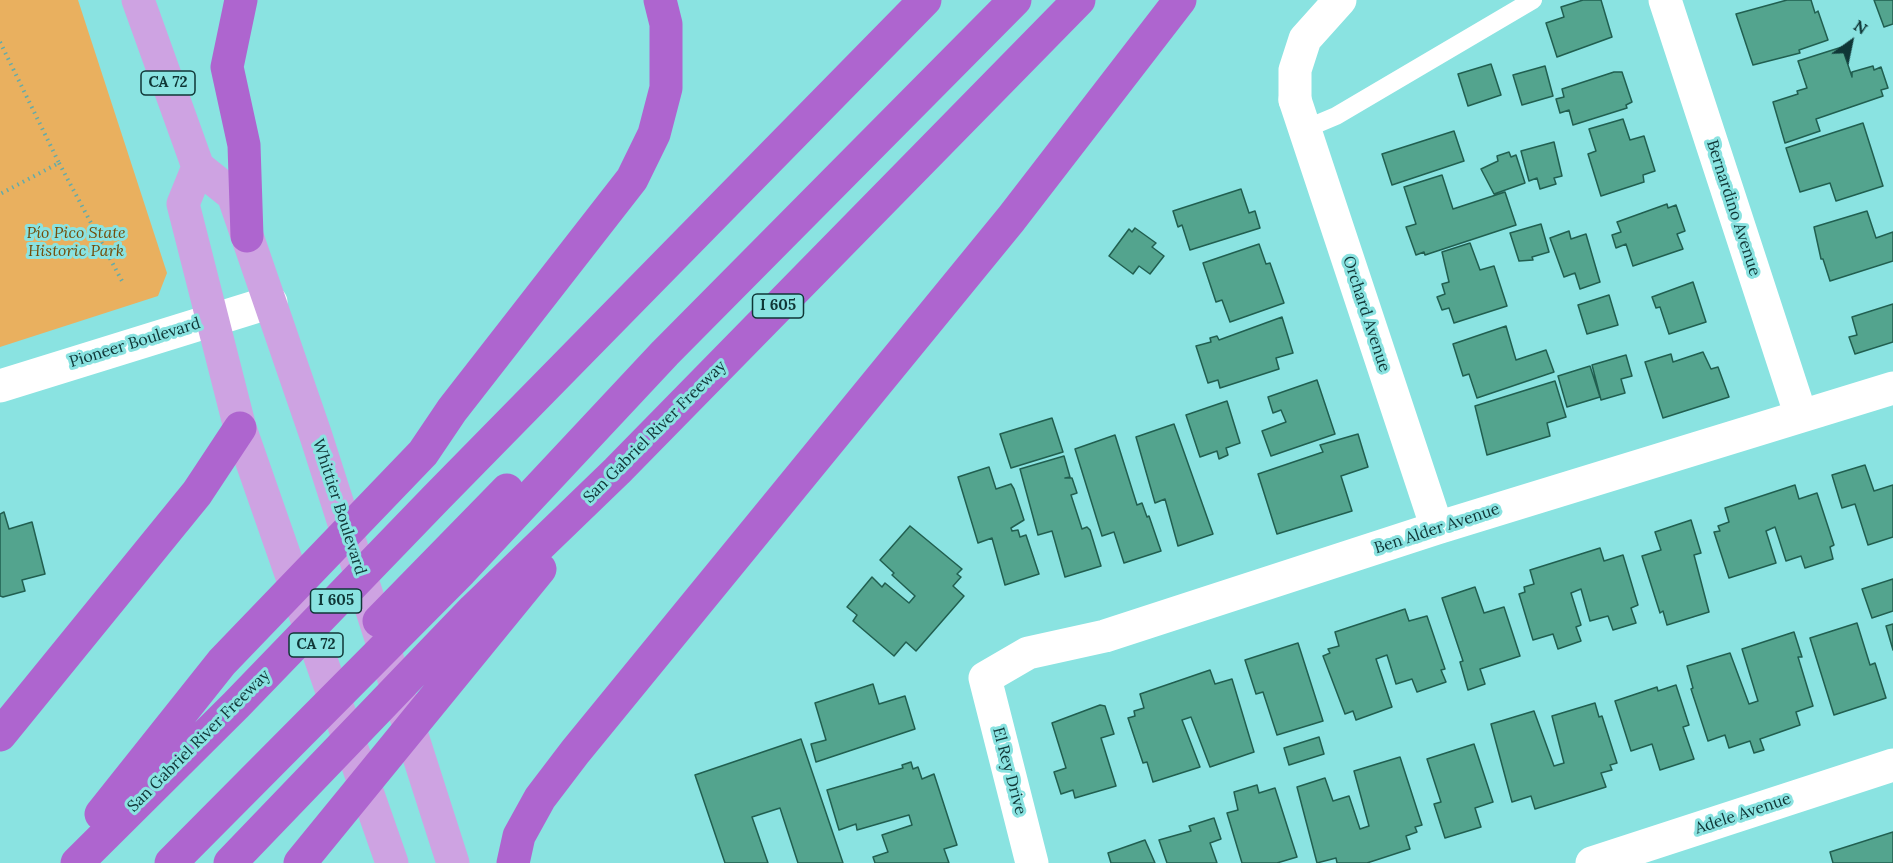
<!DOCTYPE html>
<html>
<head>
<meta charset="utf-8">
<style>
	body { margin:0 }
	#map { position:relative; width:1893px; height:863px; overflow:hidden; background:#8ae3e1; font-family:Lora,serif }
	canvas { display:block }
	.north { position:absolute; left:1821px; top:12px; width:60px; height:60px; -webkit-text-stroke:4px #8ae3e1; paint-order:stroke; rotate:33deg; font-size:16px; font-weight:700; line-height:24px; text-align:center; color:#0f3636 }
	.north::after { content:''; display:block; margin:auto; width:21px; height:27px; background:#0f3636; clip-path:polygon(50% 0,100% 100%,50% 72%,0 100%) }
</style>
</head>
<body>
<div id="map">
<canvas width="1893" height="863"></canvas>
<div class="north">N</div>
</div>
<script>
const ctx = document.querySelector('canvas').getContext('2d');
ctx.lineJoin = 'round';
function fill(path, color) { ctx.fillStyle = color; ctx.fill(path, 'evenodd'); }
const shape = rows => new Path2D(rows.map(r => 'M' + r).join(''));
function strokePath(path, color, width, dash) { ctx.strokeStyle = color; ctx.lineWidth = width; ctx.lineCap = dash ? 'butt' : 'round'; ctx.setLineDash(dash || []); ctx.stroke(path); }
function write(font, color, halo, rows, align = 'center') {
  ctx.font = font + ' Lora,serif'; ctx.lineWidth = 6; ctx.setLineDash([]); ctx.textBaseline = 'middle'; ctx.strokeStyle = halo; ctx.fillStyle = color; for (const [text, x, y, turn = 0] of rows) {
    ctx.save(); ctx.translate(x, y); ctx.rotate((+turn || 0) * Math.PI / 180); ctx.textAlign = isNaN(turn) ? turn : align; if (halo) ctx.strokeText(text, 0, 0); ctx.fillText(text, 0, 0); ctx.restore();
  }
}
const green = shape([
	[0,0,78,0,167,273,158,296,0,347]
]);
const building = shape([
	[1583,0,1601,0,1612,37,1557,57,1546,23,1564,17,1561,7,1583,0],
	[1787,0,1811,0,1815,13,1818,11,1828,40,1799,50,1800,53,1753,65,1736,14,1787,0],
	[1874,0,1893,0,1893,24,1884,27,1874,0],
	[1842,47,1852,77,1852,72,1873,66,1874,70,1881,67,1888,88,1881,90,1883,96,1816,119,1820,131,1785,143,1773,102,1798,94,1797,91,1807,88,1798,61,1842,47],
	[1491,64,1501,95,1468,106,1458,74,1491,64],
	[1545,66,1553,96,1522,105,1513,75,1545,66],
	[1614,72,1622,72,1632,102,1626,105,1627,108,1573,125,1569,110,1560,113,1556,99,1564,97,1562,89,1614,72],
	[1623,119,1630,140,1644,136,1655,171,1643,175,1644,182,1601,196,1588,154,1596,151,1589,129,1623,119],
	[1863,123,1883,186,1836,201,1830,183,1800,192,1786,148,1863,123],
	[1454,131,1464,161,1392,185,1382,154,1454,131],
	[1554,142,1562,176,1554,178,1556,184,1540,189,1537,178,1529,181,1521,151,1554,142],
	[1509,152,1511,157,1516,155,1525,183,1494,194,1481,169,1498,161,1497,156,1509,152],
	[1442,175,1453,209,1505,192,1516,225,1425,255,1424,252,1416,255,1406,227,1416,224,1404,187,1442,175],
	[1241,189,1249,213,1255,211,1260,228,1190,250,1182,225,1178,227,1173,211,1241,189],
	[1667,204,1668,208,1676,205,1685,231,1677,234,1683,249,1633,266,1626,244,1616,248,1612,235,1621,232,1617,222,1667,204],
	[1867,211,1876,238,1893,232,1893,261,1830,281,1823,259,1821,259,1814,227,1867,211],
	[1541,224,1549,252,1532,257,1533,260,1519,261,1510,233,1541,224],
	[1135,228,1156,243,1152,247,1164,256,1150,274,1139,266,1133,274,1109,256,1129,229,1132,232,1135,228],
	[1569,231,1571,239,1586,234,1600,282,1580,289,1575,273,1564,277,1550,238,1569,231],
	[1470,243,1480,270,1494,266,1507,306,1454,323,1449,308,1442,310,1437,297,1445,294,1442,284,1449,282,1442,252,1470,243],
	[1259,244,1266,264,1270,263,1284,303,1230,322,1222,300,1216,302,1203,263,1259,244],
	[1693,282,1706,322,1669,334,1660,307,1656,308,1652,297,1693,282],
	[1609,295,1618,325,1587,334,1578,305,1609,295],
	[1893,304,1893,342,1855,354,1849,337,1857,335,1852,317,1893,304],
	[1282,317,1293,353,1276,358,1279,369,1220,388,1218,380,1208,383,1196,346,1211,342,1210,338,1217,336,1219,340,1282,317],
	[1506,326,1516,360,1546,350,1554,372,1477,398,1469,374,1463,376,1453,344,1506,326],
	[1703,352,1711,369,1718,367,1729,397,1663,418,1645,362,1671,354,1673,362,1703,352],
	[1626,355,1632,376,1621,379,1625,393,1601,400,1592,365,1626,355],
	[1590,366,1600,397,1567,407,1558,376,1590,366],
	[1317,380,1335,434,1271,456,1262,431,1286,422,1281,410,1273,413,1268,397,1317,380],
	[1555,381,1566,417,1547,423,1550,436,1487,455,1475,406,1555,381],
	[1227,401,1240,443,1226,448,1228,455,1219,459,1217,451,1200,457,1186,415,1227,401],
	[1052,418,1063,452,1011,468,1000,434,1052,418],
	[1174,424,1213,534,1178,546,1165,499,1155,503,1136,437,1174,424],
	[1358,434,1368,467,1341,476,1352,511,1277,534,1258,474,1323,452,1320,445,1358,434],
	[1115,435,1137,505,1142,503,1147,517,1149,516,1161,551,1124,563,1114,532,1102,536,1075,449,1115,435],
	[1064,456,1070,477,1065,478,1072,478,1077,493,1071,495,1082,529,1087,527,1090,530,1101,566,1065,577,1052,531,1038,535,1020,469,1064,456],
	[1865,465,1874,491,1893,485,1893,537,1868,545,1855,504,1842,508,1832,475,1865,465],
	[989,467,996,489,1011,484,1014,489,1024,520,1011,528,1012,531,1018,530,1020,537,1026,535,1039,574,1005,585,992,538,978,543,958,477,989,467],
	[1795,485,1799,499,1817,493,1834,545,1830,547,1833,559,1805,568,1801,556,1786,561,1775,527,1766,531,1776,563,1729,578,1714,532,1720,531,1718,526,1729,522,1725,508,1795,485],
	[4,512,9,529,32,522,45,574,22,580,25,591,3,597,0,596,0,514,4,512],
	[1691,520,1701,553,1694,555,1709,612,1667,625,1663,611,1660,613,1642,556,1661,550,1655,532,1691,520],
	[910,526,962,569,957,574,961,577,953,586,964,596,916,651,906,642,894,656,853,621,857,615,847,607,872,577,882,587,885,583,909,603,915,596,892,575,894,573,880,560,910,526],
	[1600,548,1604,561,1623,555,1638,605,1631,608,1636,623,1613,630,1608,616,1590,621,1581,589,1571,593,1581,625,1576,627,1581,641,1558,649,1553,634,1533,640,1519,594,1525,592,1524,587,1534,584,1530,570,1600,548],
	[1893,579,1893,611,1872,618,1862,589,1893,579],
	[1475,587,1484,613,1504,607,1520,656,1480,669,1485,684,1468,690,1460,662,1463,661,1442,598,1475,587],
	[1405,609,1409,621,1427,616,1445,669,1441,670,1446,682,1417,692,1412,679,1396,684,1387,655,1376,659,1392,707,1356,720,1353,711,1345,714,1323,656,1330,653,1328,649,1339,646,1335,632,1405,609],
	[1857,623,1870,665,1875,663,1886,698,1834,715,1810,638,1857,623],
	[1893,624,1893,650,1886,626,1893,624],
	[1794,632,1802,657,1798,657,1813,706,1796,712,1800,725,1760,739,1764,750,1754,753,1750,741,1729,748,1725,735,1708,741,1691,689,1693,688,1687,666,1730,653,1749,704,1758,701,1742,649,1794,632],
	[1298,643,1323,721,1277,735,1263,692,1256,694,1245,660,1298,643],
	[1210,670,1215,684,1232,679,1254,752,1210,767,1191,717,1182,720,1200,767,1153,782,1147,762,1143,763,1128,718,1135,716,1134,711,1144,708,1140,694,1210,670],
	[873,684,879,704,905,696,915,729,816,762,811,744,826,740,815,703,873,684],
	[1676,685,1689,725,1683,727,1694,759,1660,770,1652,744,1631,751,1615,701,1657,687,1658,691,1676,685],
	[1595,703,1599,717,1602,716,1617,763,1610,765,1612,770,1601,773,1606,787,1535,809,1531,796,1512,802,1491,724,1534,711,1554,766,1564,763,1552,716,1595,703],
	[1100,705,1105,706,1114,734,1101,738,1116,786,1075,798,1073,790,1061,794,1054,772,1066,768,1052,723,1100,705],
	[1319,737,1324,754,1289,765,1284,748,1319,737],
	[801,739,843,863,798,863,780,808,752,817,768,863,725,863,695,775,801,739],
	[1474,744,1493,802,1475,808,1481,827,1445,838,1434,804,1441,802,1427,759,1474,744],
	[1400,757,1422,825,1415,827,1417,832,1406,836,1410,849,1367,863,1337,863,1336,858,1317,863,1297,787,1325,778,1333,801,1349,796,1360,829,1369,826,1354,771,1400,757],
	[911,762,913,769,918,767,922,779,934,774,957,845,944,849,949,863,875,863,873,857,888,852,882,835,912,825,909,815,857,830,856,824,839,830,827,790,903,768,902,765,911,762],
	[1257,785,1259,793,1275,788,1297,857,1277,863,1242,863,1227,813,1238,810,1234,792,1257,785],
	[1214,818,1221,839,1210,843,1217,863,1167,863,1159,840,1191,831,1189,826,1214,818],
	[1893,832,1893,863,1833,863,1830,852,1893,832],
	[1145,840,1155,863,1111,863,1108,853,1145,840]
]);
const path = shape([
	[0,42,59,163,0,194],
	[59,163,122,281]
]);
const service = shape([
	[1305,129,1336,116,1533,0]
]);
const minor = shape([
	[1665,0,1801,416],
	[1295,100,1437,528],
	[0,386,271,302],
	[1032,863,985,678,1028,653,1105,636,1437,528,1893,388],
	[1592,863,1893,765]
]);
const tertiary = shape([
	[1295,100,1295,70,1305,39,1340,0]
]);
const primary = shape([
	[138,0,198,167,233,195,315,433,453,863],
	[198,167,183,204,240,428,392,863]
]);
const motorway = shape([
	[241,0,227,67,244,145,247,236],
	[379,621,507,490],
	[0,735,197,493,240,428],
	[101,814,222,662,423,453,452,410,632,179,654,134,666,88,666,24,660,0],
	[77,863,236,705,437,497,925,0],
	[171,863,461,571,665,353,1015,0],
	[230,863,474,609,617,471,1079,0],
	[300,863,540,569],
	[513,863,519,836,540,798,575,752,1011,219,1180,0]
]);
const shields = [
	[168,83,54],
	[778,306,51],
	[336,601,51],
	[316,645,54]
];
const shieldNames = [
	["CA 72",168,83],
	["I 605",778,306],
	["I 605",336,601],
	["CA 72",316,645]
];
const streetNames = [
	["Bernardino Avenue",1733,208,72],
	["Orchard Avenue",1366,314,72],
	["Pioneer Boulevard",135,343,-17],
	["San Gabriel River Freeway",655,432,-45],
	["Whittier Boulevard",339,507,72],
	["Ben Alder Avenue",1437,529,-18],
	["San Gabriel River Freeway",199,741,-45],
	["El Rey Drive",1009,771,75],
	["Adele Avenue",1743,814,-18]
];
const parkNames = [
	["Pío Pico State",76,233],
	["Historic Park",76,251]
];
fill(green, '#e9b05f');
fill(building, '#53a48e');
strokePath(building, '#215f50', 1.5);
strokePath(path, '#62abaa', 4, [1.5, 4.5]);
strokePath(service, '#fff', 18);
strokePath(minor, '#fff', 33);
strokePath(tertiary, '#fff', 33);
strokePath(primary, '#cea3e2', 33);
strokePath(motorway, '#ae65cf', 33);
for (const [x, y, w] of shields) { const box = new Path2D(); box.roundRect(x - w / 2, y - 12, w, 24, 4.5); ctx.fillStyle = '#8ae3e1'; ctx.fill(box); strokePath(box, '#0f3636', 1.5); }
write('bold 15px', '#0f3636', null, shieldNames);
write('16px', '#0f3636', '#8ae3e1', streetNames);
write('italic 16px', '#734d0b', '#8ae3e1', parkNames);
</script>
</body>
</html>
